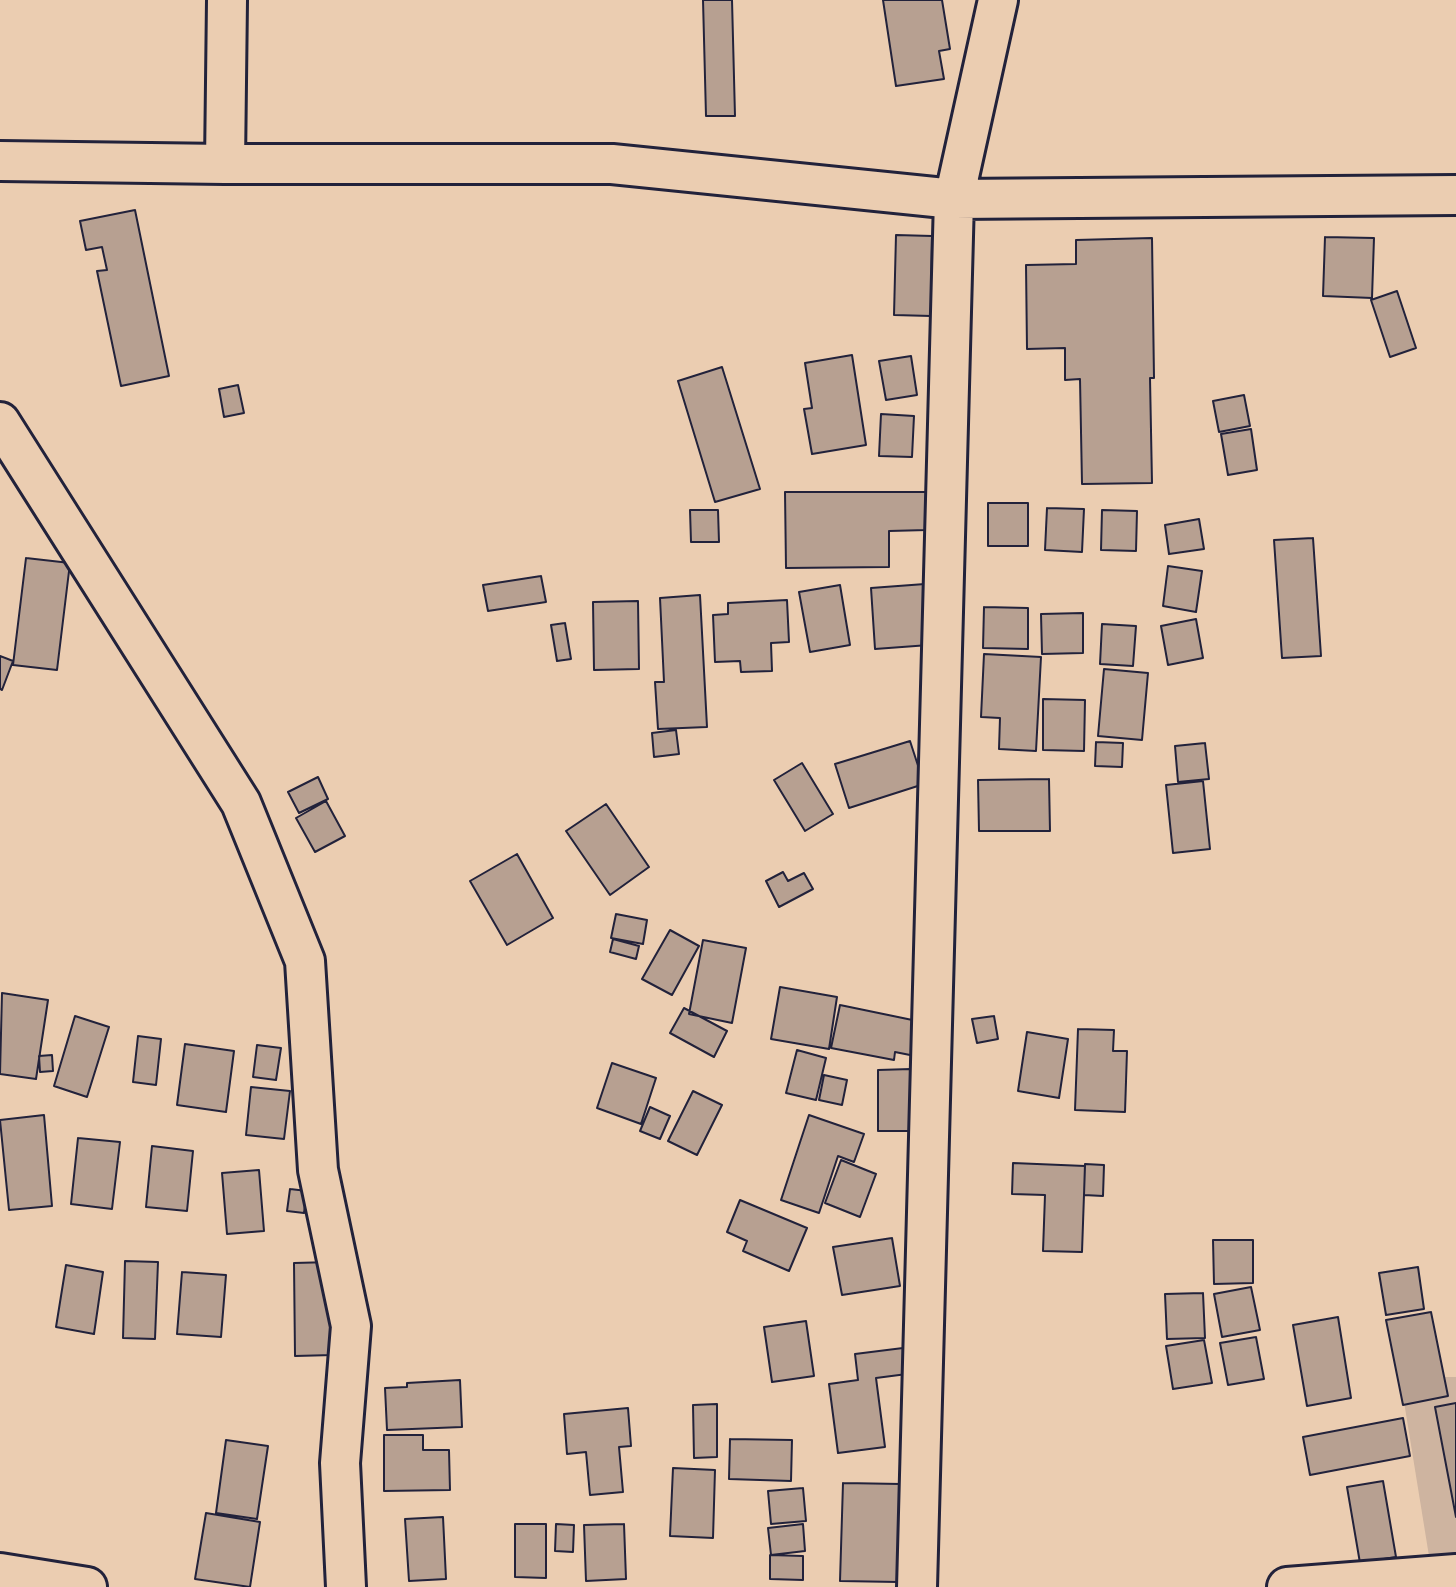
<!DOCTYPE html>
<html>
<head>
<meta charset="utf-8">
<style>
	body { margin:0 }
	canvas { display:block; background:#ebcdb1 }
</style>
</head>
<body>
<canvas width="1456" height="1587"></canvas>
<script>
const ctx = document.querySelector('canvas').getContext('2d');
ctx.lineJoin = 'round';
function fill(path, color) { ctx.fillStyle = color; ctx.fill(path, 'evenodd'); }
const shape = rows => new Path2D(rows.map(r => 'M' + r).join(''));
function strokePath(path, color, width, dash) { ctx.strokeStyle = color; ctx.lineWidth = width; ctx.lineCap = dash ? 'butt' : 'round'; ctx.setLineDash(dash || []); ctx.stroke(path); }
const green = shape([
	[1400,1377,1456,1377,1456,1587,1434,1587]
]);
const building = shape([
	[703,0,732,0,735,116,706,116,703,0],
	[883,0,942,0,950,49,939,51,944,79,896,86,883,0],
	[135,210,169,376,121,386,97,271,107,270,102,247,86,250,80,221,135,210],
	[896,235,932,236,931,316,894,315,896,235],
	[1325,237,1374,238,1372,298,1323,296,1325,237],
	[1152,238,1154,378,1150,378,1152,483,1082,484,1080,379,1065,380,1065,348,1027,349,1026,265,1076,264,1076,240,1152,238],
	[1397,291,1416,348,1390,357,1371,300,1397,291],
	[852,355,866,445,812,454,804,409,812,408,805,363,852,355],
	[911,356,917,395,886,400,879,361,911,356],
	[722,367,760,489,715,502,678,381,722,367],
	[238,385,244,413,224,417,219,389,238,385],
	[1244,395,1250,426,1219,432,1213,401,1244,395],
	[881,414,914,416,912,457,879,456,881,414],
	[1251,429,1257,470,1228,475,1221,434,1251,429],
	[785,492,927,492,927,530,889,531,889,567,786,568,785,492],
	[988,503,1028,503,1028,546,988,546,988,503],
	[1047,508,1084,509,1082,552,1045,550,1047,508],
	[690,510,718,510,719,542,691,542,690,510],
	[1102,510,1137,511,1136,551,1101,550,1102,510],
	[1199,519,1204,549,1169,554,1165,525,1199,519],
	[1313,538,1321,656,1282,658,1274,540,1313,538],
	[26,558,70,563,57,670,13,665,26,558],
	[1168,566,1202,571,1196,612,1163,606,1168,566],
	[541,576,546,602,488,611,483,585,541,576],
	[925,584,929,645,875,649,871,588,925,584],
	[840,585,850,645,810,652,799,592,840,585],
	[700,595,707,727,658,729,655,682,664,682,660,598,700,595],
	[787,600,789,642,771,643,772,671,741,672,740,661,715,662,713,615,728,614,728,603,787,600],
	[638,601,639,669,594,670,593,602,638,601],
	[984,607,1028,608,1028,649,983,648,984,607],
	[1083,613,1083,653,1042,654,1041,614,1083,613],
	[1196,619,1203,658,1168,665,1161,626,1196,619],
	[565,623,571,659,557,661,551,625,565,623],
	[1102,624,1136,626,1133,666,1100,664,1102,624],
	[984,654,1041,657,1036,751,999,749,1000,718,981,717,984,654],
	[0,656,13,661,2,690,0,689,0,656],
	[1104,669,1148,673,1142,740,1098,736,1104,669],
	[1043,699,1085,700,1084,751,1043,750,1043,699],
	[676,730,679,754,654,757,652,733,676,730],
	[910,741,924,784,849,808,835,764,910,741],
	[1096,742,1123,743,1122,767,1095,766,1096,742],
	[1205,743,1209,779,1178,782,1175,746,1205,743],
	[802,763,833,814,805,831,774,780,802,763],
	[318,777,328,799,299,813,288,792,318,777],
	[1049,779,1050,831,979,831,978,780,1049,779],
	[1203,781,1210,849,1173,853,1166,785,1203,781],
	[326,801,345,836,315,852,296,818,326,801],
	[606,804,649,867,610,895,566,831,606,804],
	[517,854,553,918,507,945,470,881,517,854],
	[783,872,788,881,804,873,813,889,779,907,766,881,783,872],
	[616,914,647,920,643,944,611,938,616,914],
	[670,930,699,946,672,995,642,979,670,930],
	[613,939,639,946,636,959,610,952,613,939],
	[703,940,746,948,732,1023,689,1014,703,940],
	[780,987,837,997,829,1049,771,1039,780,987],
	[2,993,48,1000,36,1079,0,1074,2,993],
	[840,1005,922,1022,915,1056,895,1052,894,1060,831,1048,840,1005],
	[684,1008,727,1031,714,1057,670,1033,684,1008],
	[75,1016,109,1027,87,1097,54,1086,75,1016],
	[994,1016,998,1039,977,1043,972,1019,994,1016],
	[1078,1029,1114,1030,1113,1051,1127,1051,1125,1112,1075,1110,1078,1029],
	[1027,1032,1068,1039,1059,1098,1018,1091,1027,1032],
	[138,1036,161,1039,156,1085,133,1082,138,1036],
	[185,1044,234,1051,226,1112,177,1105,185,1044],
	[257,1045,281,1048,276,1080,253,1077,257,1045],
	[797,1050,826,1058,816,1100,786,1093,797,1050],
	[52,1055,53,1071,40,1072,39,1056,52,1055],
	[612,1063,656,1078,641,1124,597,1108,612,1063],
	[911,1069,911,1131,878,1131,878,1070,911,1069],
	[824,1075,847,1080,842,1105,819,1100,824,1075],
	[251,1087,290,1091,284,1139,246,1135,251,1087],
	[693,1091,722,1105,697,1155,668,1141,693,1091],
	[650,1107,670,1116,660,1139,640,1131,650,1107],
	[44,1115,52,1206,9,1210,0,1120,44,1115],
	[809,1115,864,1134,854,1162,838,1156,819,1213,781,1200,809,1115],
	[78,1138,120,1142,112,1209,71,1204,78,1138],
	[152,1146,193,1151,187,1211,146,1207,152,1146],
	[841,1160,876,1174,860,1217,825,1203,841,1160],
	[1013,1163,1085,1166,1082,1252,1043,1251,1045,1195,1012,1194,1013,1163],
	[1085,1164,1104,1165,1103,1196,1084,1195,1085,1164],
	[259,1170,264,1231,227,1234,222,1173,259,1170],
	[290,1189,307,1191,304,1213,287,1211,290,1189],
	[740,1200,807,1228,789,1271,743,1251,747,1241,727,1232,740,1200],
	[892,1238,900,1286,842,1295,833,1247,892,1238],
	[1213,1240,1253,1240,1253,1283,1214,1284,1213,1240],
	[125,1261,158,1262,155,1339,123,1338,125,1261],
	[332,1262,333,1355,295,1356,294,1263,332,1262],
	[66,1265,103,1272,94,1334,56,1327,66,1265],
	[1418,1267,1424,1309,1386,1315,1379,1273,1418,1267],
	[182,1272,226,1275,221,1337,177,1334,182,1272],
	[1251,1287,1260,1330,1222,1337,1214,1294,1251,1287],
	[1203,1293,1205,1338,1167,1339,1165,1294,1203,1293],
	[1431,1312,1448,1396,1403,1405,1386,1320,1431,1312],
	[1338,1317,1351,1398,1307,1406,1293,1325,1338,1317],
	[806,1321,814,1376,772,1382,764,1327,806,1321],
	[1256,1337,1264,1379,1228,1385,1220,1343,1256,1337],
	[1204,1340,1212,1383,1173,1389,1166,1346,1204,1340],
	[903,1348,907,1374,876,1378,885,1447,838,1453,829,1384,858,1380,855,1354,903,1348],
	[460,1380,462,1427,387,1430,385,1388,407,1387,407,1383,460,1380],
	[1456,1403,1456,1517,1435,1407,1456,1403],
	[717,1404,717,1457,694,1458,693,1405,717,1404],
	[628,1408,631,1446,619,1447,623,1492,590,1495,586,1452,567,1454,564,1414,628,1408],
	[1403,1418,1410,1456,1310,1475,1303,1437,1403,1418],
	[384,1435,423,1435,423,1450,449,1450,450,1490,384,1491,384,1435],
	[730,1439,792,1440,791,1481,729,1479,730,1439],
	[226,1440,268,1446,257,1519,216,1513,226,1440],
	[673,1468,715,1470,713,1538,670,1536,673,1468],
	[1383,1481,1396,1557,1360,1563,1347,1487,1383,1481],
	[843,1483,901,1484,898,1582,840,1581,843,1483],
	[803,1488,806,1521,771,1524,768,1491,803,1488],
	[206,1513,260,1522,250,1587,195,1579,206,1513],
	[443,1517,446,1579,409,1581,405,1519,443,1517],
	[515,1524,546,1524,546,1578,515,1577,515,1524],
	[556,1524,574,1525,573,1552,555,1551,556,1524],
	[624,1524,626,1579,586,1581,584,1525,624,1524],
	[803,1524,805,1551,771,1555,768,1528,803,1524],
	[770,1555,803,1556,803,1580,770,1579,770,1555]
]);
const minor = shape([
	[0,161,225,164,612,164,954,199,1456,195],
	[225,164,227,0],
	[0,422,241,803,305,961,318,1170,351,1326,340,1463,346,1587],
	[0,1573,87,1587],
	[917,1587,954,199,998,0],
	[1287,1587,1456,1574]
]);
fill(green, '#ceb4a0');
fill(building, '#b7a091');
strokePath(building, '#22223b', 2);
strokePath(minor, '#22223b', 44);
strokePath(minor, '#ebcdb1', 38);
</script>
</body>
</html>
